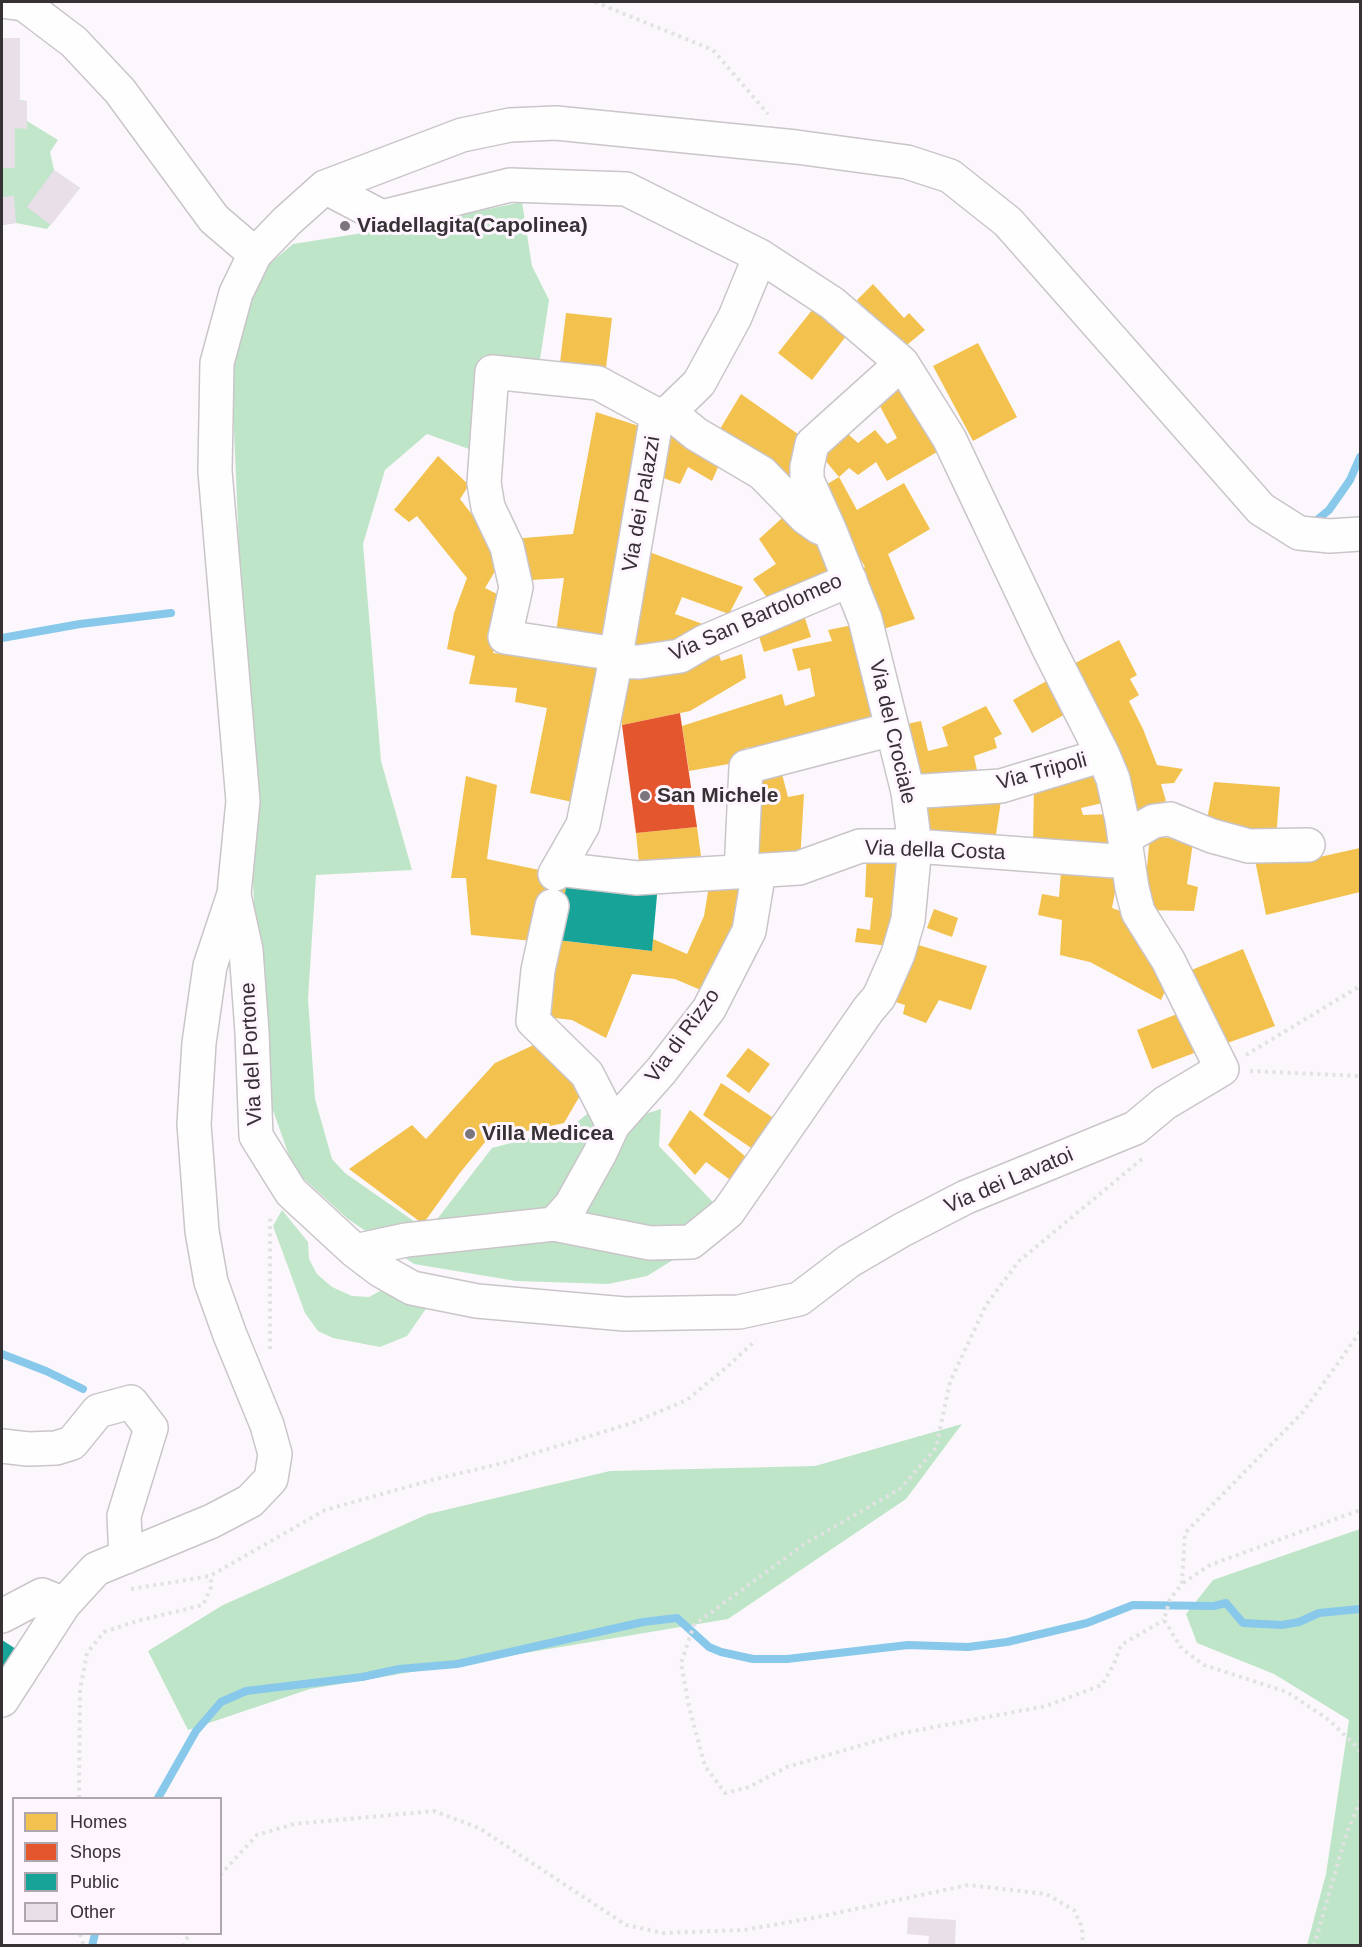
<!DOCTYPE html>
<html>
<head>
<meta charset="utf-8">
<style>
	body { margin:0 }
	#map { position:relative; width:1362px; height:1947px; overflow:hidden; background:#fcf7fc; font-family:Helvetica,sans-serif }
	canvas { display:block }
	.frame { position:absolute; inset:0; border:3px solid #353135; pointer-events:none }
	.legend { position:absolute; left:12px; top:1797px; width:210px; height:138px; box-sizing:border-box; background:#fef5fe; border:2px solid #aea7ae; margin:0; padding:8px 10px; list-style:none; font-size:18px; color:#353135 }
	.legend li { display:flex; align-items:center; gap:12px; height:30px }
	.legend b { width:30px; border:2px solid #aea7ae }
</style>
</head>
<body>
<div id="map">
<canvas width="1362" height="1947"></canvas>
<div class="frame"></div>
<ul class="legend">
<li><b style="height:16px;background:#f2c14e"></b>Homes</li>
<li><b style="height:16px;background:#e4572e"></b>Shops</li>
<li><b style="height:16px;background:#17a398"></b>Public</li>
<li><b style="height:16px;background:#e9dfe9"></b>Other</li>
</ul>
</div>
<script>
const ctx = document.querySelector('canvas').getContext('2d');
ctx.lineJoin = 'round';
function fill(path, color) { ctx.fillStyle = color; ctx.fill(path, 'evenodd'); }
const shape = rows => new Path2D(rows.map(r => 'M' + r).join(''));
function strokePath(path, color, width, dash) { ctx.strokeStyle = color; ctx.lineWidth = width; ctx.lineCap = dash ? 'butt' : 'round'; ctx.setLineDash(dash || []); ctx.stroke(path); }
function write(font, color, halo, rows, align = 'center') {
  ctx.font = font + ' Helvetica,sans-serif'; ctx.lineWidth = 6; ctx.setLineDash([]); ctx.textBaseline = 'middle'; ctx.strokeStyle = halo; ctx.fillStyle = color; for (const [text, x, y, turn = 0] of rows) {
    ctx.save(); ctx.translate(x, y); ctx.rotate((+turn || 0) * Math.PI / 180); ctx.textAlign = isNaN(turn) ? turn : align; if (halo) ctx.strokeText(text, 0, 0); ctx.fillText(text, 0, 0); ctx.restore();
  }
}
const green = shape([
	[2,38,20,38,20,100,27,101,27,121,58,140,50,152,54,170,80,188,47,229,16,223,2,225],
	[282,1210,308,1242,309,1259,317,1274,332,1287,352,1296,369,1297,380,1291,430,1303,407,1336,380,1347,333,1338,318,1331,305,1313,273,1226]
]);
const forest = shape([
	[522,202,532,266,549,300,539,366,484,362,469,449,427,434,385,470,363,544,381,761,412,870,316,875,308,999,315,1099,332,1159,345,1173,428,1231,492,1148,571,1127,603,1101,632,1118,661,1109,659,1146,733,1223,647,1276,608,1284,516,1281,414,1264,348,1219,294,1170,268,1096,255,929,234,430,233,348,256,275,293,244,407,226],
	[962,1424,906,1499,728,1619,310,1689,188,1730,148,1651,223,1605,428,1514,610,1471,815,1466],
	[1360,1529,1360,1945,1307,1945,1326,1874,1349,1720,1274,1674,1197,1643,1186,1614,1213,1580]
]);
const homes = shape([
	[873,284,904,318,909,313,925,330,902,349,857,300],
	[820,300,854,326,812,380,778,353],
	[566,313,612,318,605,376,559,371],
	[978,343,1017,417,973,441,933,366],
	[905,377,944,448,887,481,876,462,858,475,849,468,839,477,857,510,904,483,930,529,888,554,915,619,877,631,854,574,865,567,819,489,839,477,819,453,839,426,858,443,875,430,887,444,897,438,875,397],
	[741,394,805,439,792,458,796,464,809,505,714,439],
	[596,412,651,430,611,645,555,639,564,578,531,580,511,539,573,534],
	[663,417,723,456,712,481,688,467,680,484,655,475],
	[438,456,469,485,460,499,504,556,485,588,509,600,493,653,549,660,611,661,582,804,530,793,547,708,515,702,517,688,469,684,475,656,447,649,454,613,467,578,417,516,409,522,394,510],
	[791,510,842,573,772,604,753,579,776,564,759,539],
	[644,550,743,587,729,614,682,597,675,614,714,628,704,638,622,653],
	[802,609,811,637,764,652,755,624],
	[863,623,886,720,758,747,745,748,746,761,689,771,682,726,782,694,785,706,815,696,810,668,798,671,792,649,832,641,828,630],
	[1119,640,1137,675,1130,679,1139,695,1129,701,1143,729,1157,765,1183,769,1174,783,1161,784,1166,801,1126,813,1064,669],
	[716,645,721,661,742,654,746,678,690,711,622,725,617,671],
	[1050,679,1069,712,1032,733,1013,700],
	[986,706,1002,734,994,738,997,748,974,756,979,780,917,787,898,726,921,721,928,751,948,746,942,727],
	[1100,758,1111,801,1081,808,1083,815,1112,814,1114,853,1033,846,1034,784],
	[782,774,788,797,804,794,800,862,747,855,752,776],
	[466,776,497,785,487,859,568,876,557,940,652,951,653,939,687,954,704,916,710,880,749,880,741,922,703,991,675,979,632,974,606,1038,572,1020,547,1017,556,909,534,904,533,941,471,935,466,878,451,878],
	[1214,782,1280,787,1276,839,1206,825],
	[917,793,1002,794,995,841,921,834],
	[697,827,703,871,640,873,636,833],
	[1150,835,1193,842,1187,884,1198,887,1194,911,1143,910],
	[867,848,910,850,898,947,855,942,857,928,870,930,873,898,865,897],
	[1360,848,1360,892,1266,915,1254,855,1315,858],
	[1062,859,1120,865,1112,908,1137,917,1168,985,1161,1000,1090,962,1060,955,1062,920,1038,915,1042,894,1059,897],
	[934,909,958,918,952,937,927,928],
	[912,943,987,966,971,1010,939,1000,926,1023,903,1014,905,1005,886,999],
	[1243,949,1275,1026,1219,1046,1189,971],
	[1187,1010,1202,1050,1152,1069,1137,1030],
	[538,1043,585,1087,564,1123,527,1131,490,1136,459,1174,423,1224,349,1169,412,1125,426,1139,495,1063],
	[748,1048,770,1064,749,1093,726,1076],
	[721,1083,772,1117,757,1152,703,1115],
	[690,1110,752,1162,736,1184,706,1162,695,1175,668,1145]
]);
const shops = shape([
	[680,713,697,827,636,833,622,725]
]);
const public = shape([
	[568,876,658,884,652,951,557,940],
	[2,1640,16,1649,2,1672]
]);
const stream = shape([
	[1318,519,1329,510,1350,480,1360,457],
	[2,638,80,624,171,613],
	[2,1354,46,1371,83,1389],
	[158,1798,196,1731,221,1702,246,1691,362,1677,399,1669,457,1664,643,1622,677,1618,709,1647,721,1652,753,1659,787,1659,908,1645,968,1647,1007,1642,1087,1623,1133,1605,1214,1606,1226,1603,1243,1623,1282,1625,1299,1622,1319,1613,1360,1609],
	[92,1946,95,1934]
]);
const building = shape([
	[2,38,20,38,20,101,27,101,27,129,15,128,15,168,2,168],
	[54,170,80,188,51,225,27,207],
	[14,196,16,223,2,225,2,197],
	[908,1917,956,1920,955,1946,928,1946,929,1936,907,1934]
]);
const path = shape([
	[595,2,713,50,768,114],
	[1246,1055,1360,986],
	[1250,1071,1360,1076],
	[1142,1159,1019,1261,986,1305,950,1382,936,1448,900,1489,803,1545,694,1625,681,1663,689,1707,705,1766,725,1793,749,1787,787,1767,903,1733,1046,1706,1102,1685,1114,1664,1121,1645,1164,1620],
	[1360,1332,1303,1412,1185,1533,1182,1584,1170,1599,1164,1620,1182,1649,1204,1665,1287,1692,1329,1720,1359,1749,1360,1753],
	[270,1349,270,1221,273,1216],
	[1183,1583,1210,1565,1360,1510],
	[131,1589,210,1576,325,1510,432,1480,503,1463,632,1423,687,1400,729,1365,756,1340],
	[79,1798,80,1690,87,1653,104,1632,137,1621,203,1605,212,1585,210,1576],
	[220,1875,257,1835,294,1824,434,1811,479,1828,626,1925,663,1933,744,1930,818,1917,968,1885,1046,1894,1074,1910,1082,1927,1083,1946],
	[80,1934,84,1946],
	[183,1946,189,1934],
	[1314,1946,1346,1835,1360,1801]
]);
const minor = shape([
	[8,2,24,4,74,42,120,91,214,219,255,254],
	[669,412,696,434,762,473,805,517,819,527,829,531],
	[616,654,505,637,516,587,507,547,488,507,484,483,492,372,598,383,657,415],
	[615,661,639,662,680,656,704,642,850,580],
	[908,792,1001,786,1103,755],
	[1126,837,1154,821,1170,819,1212,836,1249,846,1308,845],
	[558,869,637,878,799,868,860,846,915,846,1128,862],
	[741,872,746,767,892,729],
	[555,874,583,825,612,679,657,415,669,412,699,383,735,317,760,256],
	[234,895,246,950,252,1032,256,1136,291,1192,355,1251,380,1270,412,1288,477,1301,625,1314,739,1312,799,1299,849,1261,902,1230,966,1197,1135,1128,1165,1103,1222,1069,1168,960,1138,912,1132,888,1122,820,1113,779,1103,755,1049,649,949,438,902,363,832,303,760,256,626,189,510,185,382,217,325,187],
	[552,906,538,970,533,1021,587,1074,613,1125,600,1153,571,1205,554,1224],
	[613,1125,661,1071,709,1009,749,931,759,871],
	[355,1251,406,1240,554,1224,650,1243,691,1242,728,1212,868,1010,879,997,898,954,908,920,915,846,908,792,865,619,830,531,807,480,807,467,812,444,902,363],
	[2,1446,28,1449,56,1448,72,1443,98,1411,131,1402,151,1428,124,1516,126,1557],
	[2,1616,42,1595,64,1604],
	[2,1700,64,1604,96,1569,212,1521,250,1501,271,1479,275,1454,267,1425,230,1335,211,1282,202,1231,194,1124,199,1043,210,966,234,894,243,801,215,471,217,363,236,293,255,254,287,221,325,187,462,135,510,125,556,123,796,147,907,162,950,176,1008,222,1261,509,1299,533,1330,536,1360,534]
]);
const markers = [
	[345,226,6,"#7b767b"],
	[645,796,6,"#7b767b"],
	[470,1134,6,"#7b767b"]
];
const poiNames = [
	["Viadellagita(Capolinea)",357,226],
	["San Michele",657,796],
	["Villa Medicea",482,1134]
];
const streetNames = [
	["Via dei Palazzi",642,504,-80],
	["Via San Bartolomeo",756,618,-24],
	["Via del Crociale",892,732,77],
	["Via Tripoli",1042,772,-15],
	["Via della Costa",935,851,2],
	["Via di Rizzo",683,1036,-54],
	["Via del Portone",252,1054,-93],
	["Via dei Lavatoi",1009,1181,-23]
];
fill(green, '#c1e6c9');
fill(forest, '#bfe5c8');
fill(homes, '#f2c14e');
fill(shops, '#e4572e');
fill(public, '#17a398');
strokePath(stream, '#88c8ea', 8);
fill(building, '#e9dfe9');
strokePath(minor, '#c9c5c9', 36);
strokePath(path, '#e2e2e2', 4, [3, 4.5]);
strokePath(minor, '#fffeff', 33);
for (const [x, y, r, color] of markers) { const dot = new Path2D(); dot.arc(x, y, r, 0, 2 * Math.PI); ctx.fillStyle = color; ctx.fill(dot); strokePath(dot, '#fef5fe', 2); }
write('bold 21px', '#353135', '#fef5fe', poiNames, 'left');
write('21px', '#353135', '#fef5fe', streetNames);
</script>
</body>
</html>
